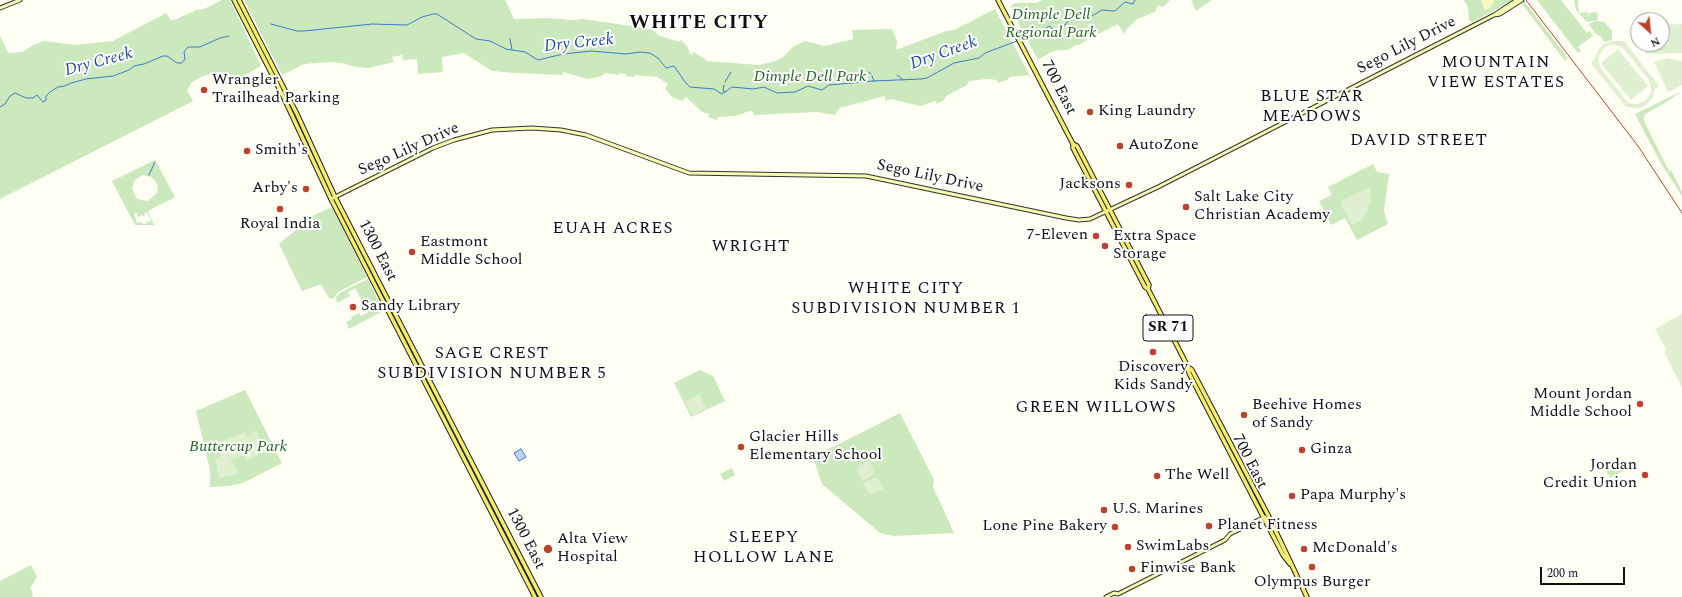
<!DOCTYPE html>
<html>
<head>
<meta charset="utf-8">
<style>
	body { margin:0 }
	#map { position:relative; width:1682px; height:597px; overflow:hidden; background:#fffff4; font-family:Spectral,serif }
	canvas { display:block }
	.north { position:absolute; left:1630px; top:12px; width:40px; height:40px; box-sizing:border-box; background:#fff; border:1px solid #9f9f9f; border-radius:50%; rotate:153deg; font-size:11px; font-weight:700; line-height:16px; text-align:center; color:#101010 }
	.north::after { content:''; display:block; margin:auto; width:14px; height:18px; background:#bd422b; clip-path:polygon(50% 0,100% 100%,50% 72%,0 100%) }
	.scale { position:absolute; left:1540px; top:567px; width:85px; height:18px; box-sizing:border-box; border:2px solid #101010; border-top:0; padding-left:5px; font-size:12px; line-height:14px; white-space:nowrap; color:#101010; -webkit-text-stroke:3px #fff; paint-order:stroke }
</style>
</head>
<body>
<div id="map">
<canvas width="1682" height="597"></canvas>
<div class="north">N</div>
<div class="scale">200 m</div>
</div>
<script>
const ctx = document.querySelector('canvas').getContext('2d');
ctx.lineJoin = 'round';
function fill(path, color) { ctx.fillStyle = color; ctx.fill(path, 'evenodd'); }
const shape = rows => new Path2D(rows.map(r => 'M' + r).join(''));
function strokePath(path, color, width, dash) { ctx.strokeStyle = color; ctx.lineWidth = width; ctx.lineCap = dash ? 'butt' : 'round'; ctx.setLineDash(dash || []); ctx.stroke(path); }
function write(font, color, halo, rows, align = 'center') {
  ctx.font = font + ' Spectral,serif'; ctx.lineWidth = 4; ctx.setLineDash([]); ctx.textBaseline = 'middle'; ctx.strokeStyle = halo; ctx.fillStyle = color; for (const [text, x, y, turn = 0] of rows) {
    ctx.save(); ctx.translate(x, y); ctx.rotate((+turn || 0) * Math.PI / 180); ctx.textAlign = isNaN(turn) ? turn : align; if (halo) ctx.strokeText(text, 0, 0); ctx.fillText(text, 0, 0); ctx.restore();
  }
}
const green = shape([
	[222,0,230,0,261,66,227,85,225,84,222,77,219,75,209,74,203,76,192,82,187,90,193,101,0,199,0,36,8,53,22,52,34,45,44,41,75,45,113,41,166,13,171,20,177,19,196,10,204,9],
	[244,0,505,0,514,19,548,18,572,20,583,19,651,29,660,36,679,42,681,40,687,46,690,53,692,55,694,52,706,60,706,61,759,65,772,62,782,58,794,46,805,41,825,46,853,39,852,30,892,29,897,41,896,50,946,31,954,30,995,9,1031,78,1028,75,1009,77,1008,80,997,83,997,80,987,79,969,81,967,85,946,96,944,100,940,102,937,104,936,101,920,106,891,99,885,101,885,96,839,108,835,115,817,112,754,115,753,112,750,111,735,116,718,117,717,120,708,117,709,114,702,112,686,97,682,101,672,97,665,89,668,84,657,77,635,75,634,77,626,76,626,74,619,73,619,75,606,73,599,77,588,79,563,72,562,75,515,73,492,71,464,53,442,57,443,72,418,74,417,59,403,60,402,55,392,57,394,62,368,68,356,67,342,63,330,62,304,64,282,75],
	[1042,0,1170,0,1163,7,1158,5,1155,12,1137,19,1126,30,1124,34,1118,24,1090,38,1079,45,1076,45,1068,50,1059,50,1051,52,1038,60,1010,7,1015,3,1036,3],
	[1191,0,1212,0,1196,11],
	[1464,0,1513,0,1473,22,1469,21,1468,7],
	[1537,0,1561,0,1587,33,1589,31,1593,36,1578,47,1581,51,1578,53],
	[1574,0,1578,0,1579,13,1588,12,1587,22,1576,10],
	[1524,1,1568,58,1565,61,1522,4],
	[1597,12,1598,20,1587,22,1589,13],
	[1595,21,1604,22,1612,31,1612,40,1604,42,1601,36,1597,35,1589,25,1589,24],
	[1682,91,1665,103,1645,114,1644,118,1643,119,1669,171,1671,170,1682,192,1682,196,1659,160,1635,114],
	[155,160,175,197,148,211,154,225,135,225,112,181],
	[143,175,151,177,156,182,158,186,157,193,148,201,137,199,132,189,134,182,136,179],
	[147,212,151,221,148,222,146,221,146,224,143,224,142,222,137,223,134,213,137,213,137,217,142,215,145,217,144,214],
	[1373,164,1377,172,1389,174,1384,211,1388,224,1357,240,1345,218,1331,225,1319,201,1332,195,1328,187],
	[330,208,333,209,367,277,338,292,333,299,329,298,321,284,302,291,279,244,314,215],
	[368,279,383,311,349,329,346,322,352,319,351,317,359,313,361,316,368,312,355,288,348,292,350,296,339,302,337,302,336,297,341,292],
	[700,370,713,376,725,401,691,417,674,383],
	[245,390,282,463,243,483,229,486,210,487,210,471,196,411],
	[900,413,934,480,933,487,954,533,894,536,880,533,822,484,813,457],
	[1618,463,1623,471,1610,478,1605,469],
	[732,468,735,475,724,481,720,474],
	[31,565,37,577,31,587,33,597,0,597,0,581]
]);
const sand = shape([
	[1481,0,1494,0,1494,2,1491,7,1486,10,1484,9]
]);
const pitch = shape([
	[1682,24,1682,53,1645,54,1645,44,1662,44,1662,25],
	[1611,41,1624,41,1659,86,1655,89,1652,99,1644,106,1639,108,1626,107,1591,63,1594,60,1599,49,1604,44],
	[1610,45,1620,46,1624,49,1649,80,1651,88,1651,93,1645,101,1637,104,1629,103,1625,99,1601,69,1598,60,1599,56,1605,47],
	[1618,49,1648,86,1631,100,1601,63],
	[1668,58,1682,61,1682,85,1668,92,1654,62],
	[1370,187,1371,200,1366,214,1362,220,1352,225,1341,204,1342,200],
	[1682,314,1682,387,1665,354,1666,349,1655,329],
	[699,394,706,408,694,415,691,413,685,401],
	[256,430,266,451,247,461,244,455,230,460,236,467,239,474,219,478,215,458,221,456,216,443,245,432,247,437],
	[869,461,874,472,873,475,862,481,857,471,858,466],
	[874,478,878,479,883,489,872,495,869,494,863,483]
]);
const water = shape([
	[521,449,526,457,519,461,514,453,521,449]
]);
const stream = shape([
	[271,24,297,31,304,31,372,24,407,25,422,17,433,14,437,14,476,39,490,41,506,49,525,52,538,60,563,54,591,51,626,54,640,52,650,53,658,58,666,68,674,66,685,82,690,87,714,89,722,94,732,87,753,89,764,87,777,93,795,92,808,86,822,90,829,85,873,81,921,79,927,78,954,63,979,58,985,53,1017,41],
	[510,39,512,50],
	[1020,40,1037,32,1045,34,1046,28,1049,26,1056,31,1066,24,1073,14,1092,16,1102,10,1115,11,1125,2,1133,4,1135,0],
	[869,72,871,74],
	[897,75,903,80],
	[872,76,874,81],
	[725,82,731,72],
	[724,85,723,91,726,92],
	[0,107,5,104,10,96,15,93,26,98,33,98,37,95,43,102,46,100,46,96,50,92,58,87,65,86,71,83,86,79,113,76,129,70,134,66,144,64,163,56,167,56,177,63,182,63,185,59,184,52,188,47,200,47,220,38,229,36],
	[149,175,155,162]
]);
const secondary = shape([
	[0,8,20,0],
	[1494,15,1517,0],
	[331,199,433,148,454,140,492,130,532,128,561,130,586,135,689,173,866,176,1066,218,1079,220,1090,219,1158,187,1494,15,1500,14,1522,0],
	[1106,597,1114,593,1118,594,1225,540,1230,534,1265,517]
]);
const primary = shape([
	[234,0,283,96,331,199,381,297,535,597],
	[239,0,297,114,335,197,541,597],
	[998,0,1073,144,1073,148,1145,287,1148,289,1188,367,1192,370,1268,515,1307,597],
	[1073,144,1077,146,1107,204,1149,285,1148,289],
	[1188,367,1189,373,1193,381,1283,555,1290,564]
]);
const tram = shape([
	[1526,0,1638,146,1682,213]
]);
const markers = [
	[204,90,4,"#bd422b"],
	[1090,112,4,"#bd422b"],
	[1120,146,4,"#bd422b"],
	[247,151,4,"#bd422b"],
	[1129,185,4,"#bd422b"],
	[306,189,4,"#bd422b"],
	[1186,207,4,"#bd422b"],
	[280,209,4,"#bd422b"],
	[1096,236,4,"#bd422b"],
	[1105,246,4,"#bd422b"],
	[412,252,4,"#bd422b"],
	[353,307,4,"#bd422b"],
	[1153,352,4,"#bd422b"],
	[1640,404,4,"#bd422b"],
	[1244,415,4,"#bd422b"],
	[741,447,4,"#bd422b"],
	[1302,450,4,"#bd422b"],
	[1645,475,4,"#bd422b"],
	[1157,476,4,"#bd422b"],
	[1292,496,4,"#bd422b"],
	[1104,510,4,"#bd422b"],
	[1209,526,4,"#bd422b"],
	[1115,527,4,"#bd422b"],
	[1128,547,4,"#bd422b"],
	[548,549,5,"#bd422b"],
	[1304,549,4,"#bd422b"],
	[1312,567,4,"#bd422b"],
	[1132,569,4,"#bd422b"]
];
const shields = [
	[1168,328,50]
];
const shieldNames = [
	["SR 71",1168,328]
];
const parkNames = [
	["Dimple Dell",1051,16],
	["Regional Park",1051,34],
	["Dimple Dell Park",810,78],
	["Buttercup Park",238,448]
];
const streetNames = [
	["Sego Lily Drive",1407,46,-27],
	["700 East",1058,88,63],
	["Sego Lily Drive",409,150,-24],
	["Sego Lily Drive",930,177,12],
	["1300 East",377,251,63],
	["700 East",1249,462,63],
	["1300 East",525,539,63]
];
const poiNames = [
	["Wrangler",212,81],
	["Trailhead Parking",212,99],
	["King Laundry",1098,112],
	["AutoZone",1128,146],
	["Smith's",255,151],
	["Jacksons",1121,185,"right"],
	["Arby's",298,189,"right"],
	["Salt Lake City",1194,198],
	["Christian Academy",1194,216],
	["Royal India",280,225,"center"],
	["7-Eleven",1088,236,"right"],
	["Extra Space",1113,237],
	["Storage",1113,255],
	["Eastmont",420,243],
	["Middle School",420,261],
	["Sandy Library",361,307],
	["Discovery",1153,368,"center"],
	["Kids Sandy",1153,386,"center"],
	["Mount Jordan",1632,395,"right"],
	["Middle School",1632,413,"right"],
	["Beehive Homes",1252,406],
	["of Sandy",1252,424],
	["Glacier Hills",749,438],
	["Elementary School",749,456],
	["Ginza",1310,450],
	["Jordan",1637,466,"right"],
	["Credit Union",1637,484,"right"],
	["The Well",1165,476],
	["Papa Murphy's",1300,496],
	["U.S. Marines",1112,510],
	["Planet Fitness",1217,526],
	["Lone Pine Bakery",1107,527,"right"],
	["Alta View",557,540],
	["Hospital",557,558],
	["SwimLabs",1136,547],
	["McDonald's",1312,549],
	["Finwise Bank",1140,569],
	["Olympus Burger",1312,583,"center"]
];
const waterNames = [
	["Dry Creek",579,44,-6],
	["Dry Creek",944,54,-20],
	["Dry Creek",99,63,-15]
];
const neighbourhoodNames = [
	["MOUNTAIN",1496,64],
	["VIEW ESTATES",1496,84],
	["BLUE STAR",1312,98],
	["MEADOWS",1312,118],
	["DAVID STREET",1419,142],
	["EUAH ACRES",613,230],
	["WRIGHT",751,248],
	["WHITE CITY",906,290],
	["SUBDIVISION NUMBER 1",906,310],
	["SAGE CREST",492,355],
	["SUBDIVISION NUMBER 5",492,375],
	["GREEN WILLOWS",1096,409],
	["SLEEPY",764,539],
	["HOLLOW LANE",764,559]
];
const districtNames = [
	["WHITE CITY",699,24]
];
fill(green, '#cbe9bd');
fill(sand, '#f9f8c2');
fill(pitch, '#def0cf');
fill(water, '#bad3f5');
strokePath(water, '#4379ca', 1);
strokePath(stream, '#4379ca', 1);
strokePath(secondary, '#323232', 5);
strokePath(primary, '#212121', 5.5);
strokePath(secondary, '#f5fcb1', 3);
strokePath(primary, '#f4ee6f', 3.5);
strokePath(tram, '#bd422b', 1);
for (const [x, y, r, color] of markers) { const dot = new Path2D(); dot.arc(x, y, r, 0, 2 * Math.PI); ctx.fillStyle = color; ctx.fill(dot); strokePath(dot, '#fff', 1.5); }
for (const [x, y, w] of shields) { const box = new Path2D(); box.roundRect(x - w / 2, y - 13, w, 26, 3); ctx.fillStyle = '#fff'; ctx.fill(box); strokePath(box, '#101010', 1); }
write('bold 15px', '#101010', null, shieldNames);
write('italic 16px', '#226721', '#fff', parkNames);
write('16px', '#101010', '#fff', streetNames);
write('16px', '#101010', '#fff', poiNames, 'left');
write('italic 17px', '#1c4ca0', '#fff', waterNames);
ctx.letterSpacing = '1px';
write('17px', '#101010', '#fff', neighbourhoodNames);
ctx.letterSpacing = '0px';
ctx.letterSpacing = '1px';
write('bold 20px', '#101010', '#fff', districtNames);
ctx.letterSpacing = '0px';
</script>
</body>
</html>
